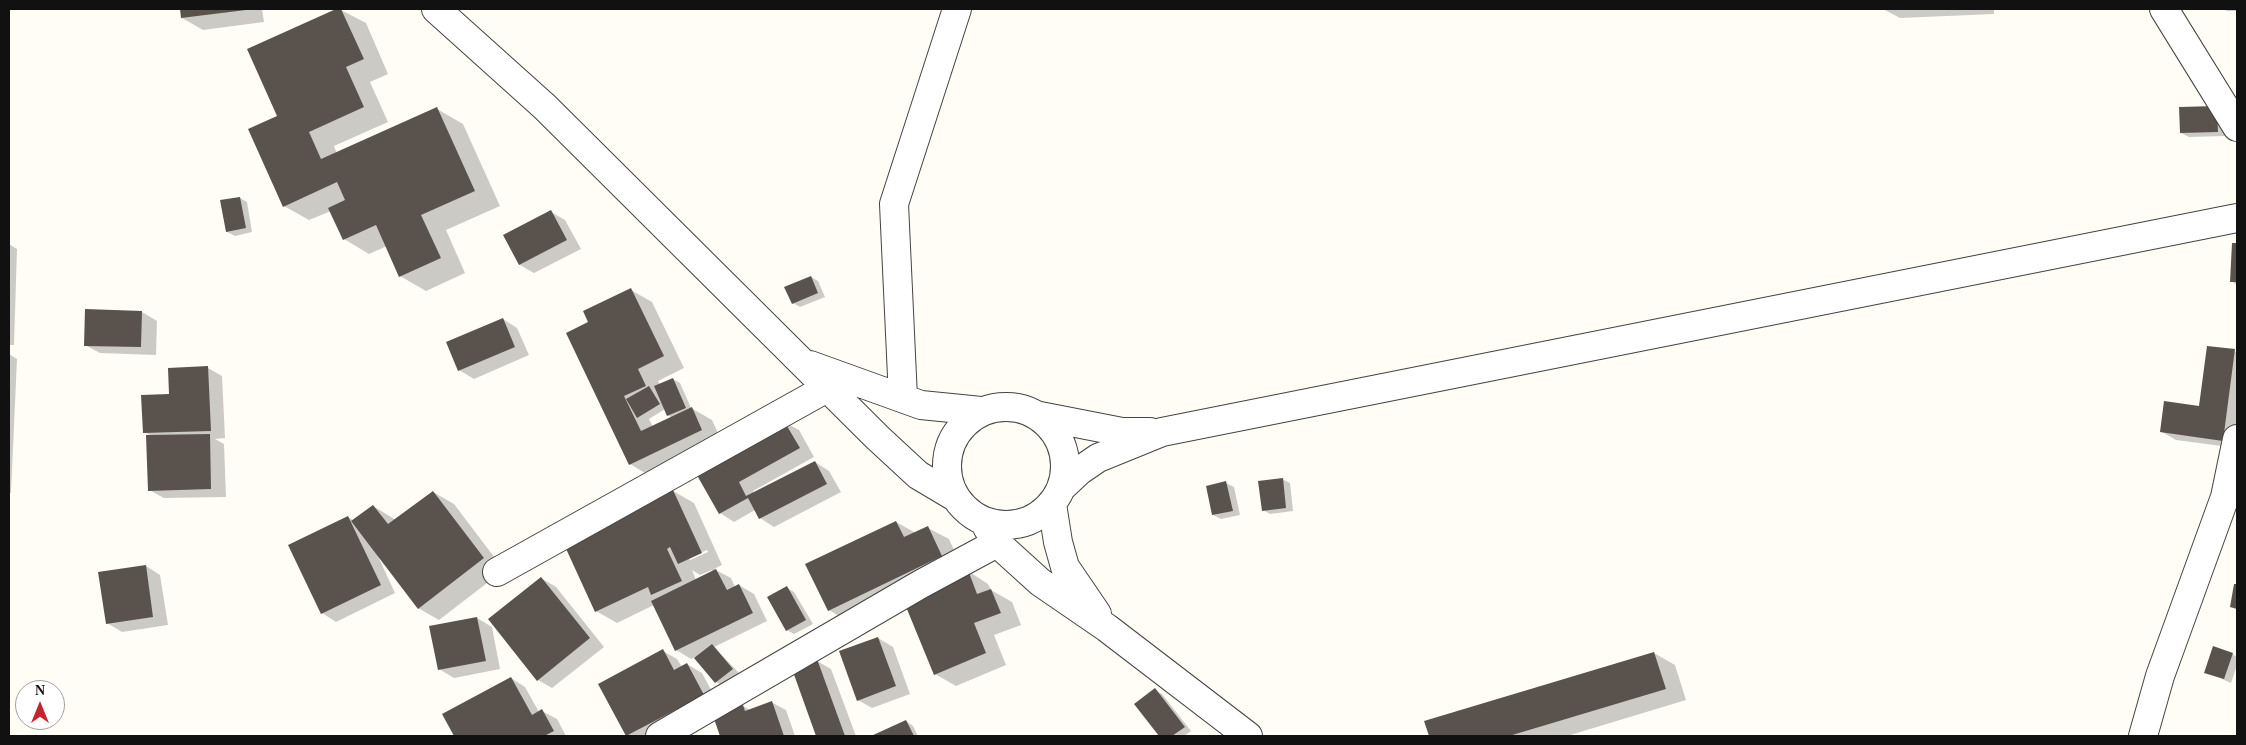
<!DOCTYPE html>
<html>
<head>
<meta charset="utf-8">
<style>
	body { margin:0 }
	#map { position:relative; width:2246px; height:745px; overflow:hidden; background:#fffdf5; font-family:Georgia,serif }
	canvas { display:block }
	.frame { position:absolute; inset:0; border:10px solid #111; pointer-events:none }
	.north { position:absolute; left:15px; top:680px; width:50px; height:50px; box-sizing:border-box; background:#fff; border:1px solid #a0a0a0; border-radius:50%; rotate:0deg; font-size:14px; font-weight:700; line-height:20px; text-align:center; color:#111 }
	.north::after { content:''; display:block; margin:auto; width:18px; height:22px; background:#c4262e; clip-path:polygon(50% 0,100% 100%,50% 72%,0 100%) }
</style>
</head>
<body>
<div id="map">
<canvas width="2246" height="745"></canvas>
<div class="frame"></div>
<div class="north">N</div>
</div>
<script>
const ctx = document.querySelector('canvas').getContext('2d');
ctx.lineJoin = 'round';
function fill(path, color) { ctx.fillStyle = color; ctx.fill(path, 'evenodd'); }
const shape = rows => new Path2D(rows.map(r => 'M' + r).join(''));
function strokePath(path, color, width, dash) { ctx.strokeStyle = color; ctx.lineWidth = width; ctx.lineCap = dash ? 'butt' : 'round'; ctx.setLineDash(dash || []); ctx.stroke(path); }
const shadow = shape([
	[181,9,262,9,264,22,203,30,182,18],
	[339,9,366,23,388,74,370,82,388,122,334,146,337,154,437,109,463,124,500,206,446,230,465,273,426,291,400,276,387,246,369,254,344,239,331,211,309,220,284,206,278,116,248,50],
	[1883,9,1994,9,1994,14,1900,18],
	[2223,9,2237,9,2237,11,2227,11],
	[2224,112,2225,136,2189,137,2181,133],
	[240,198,247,202,252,232,235,236,227,232],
	[551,212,565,220,581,249,534,273,520,265,504,236],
	[9,244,17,249,14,345,9,345],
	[2233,244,2237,245,2237,285,2231,281],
	[811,277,818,281,825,297,800,307,793,303],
	[631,290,652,302,684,368,658,381,660,385,673,379,680,383,691,408,712,420,722,442,650,476,630,464,590,323],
	[665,409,668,415,672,418,653,427,649,419],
	[87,310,142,312,157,321,156,355,100,353,85,345],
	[503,319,517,328,529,355,474,379,459,370],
	[2208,347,2237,352,2237,448,2176,440,2162,432,2200,407],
	[9,354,17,359,11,493,9,493],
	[208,368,222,376,225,438,215,439,224,444,226,497,164,498,149,490,152,436,144,432,170,395],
	[784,422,799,430,814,457,753,491,754,494,815,462,829,471,841,492,774,527,760,518,755,510,734,522,720,513,696,471],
	[1282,479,1290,483,1293,511,1270,514,1263,510],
	[1226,483,1234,487,1240,515,1221,519,1213,515],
	[673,491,694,503,722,565,714,569,731,578,735,587,739,585,754,594,767,621,714,647,739,673,723,686,716,682,695,657,691,659,676,650,654,605,617,623,596,611],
	[707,550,708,552,690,560,688,558],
	[692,570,700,575,712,570,713,572,696,580],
	[433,492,454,504,504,570,439,620,418,608,377,554,395,593,336,622,322,613,348,517,354,521,373,506,396,520],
	[896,522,916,533,928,528,949,539,962,567,988,584,991,590,1012,602,1021,625,994,635,1006,665,956,686,935,674,903,596,849,622,829,610],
	[146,566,160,575,168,625,122,632,107,623],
	[541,578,556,587,604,647,552,688,538,680],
	[787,588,794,592,813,624,794,634,787,630],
	[477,618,492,627,500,669,454,678,439,669],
	[878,638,893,647,910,694,872,708,858,700],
	[663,651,677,659,682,667,687,664,702,673,718,703,657,736,628,736,600,685],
	[1654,653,1675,665,1686,700,1567,736,1430,736,1426,722],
	[2232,654,2237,657,2237,665,2231,683,2206,672],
	[817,661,831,669,856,736,818,736,793,670],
	[511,678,525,687,539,712,542,711,557,719,566,736,455,736,443,715],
	[1155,690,1162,694,1191,731,1184,736,1161,736,1136,704],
	[771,702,786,710,795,736,722,736,715,717,743,706,750,710],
	[906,721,913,726,918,736,874,736]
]);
const building = shape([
	[180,9,246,9,246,10,181,18],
	[336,9,341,9,364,59,346,67,364,107,309,132,321,159,437,107,475,191,421,215,441,258,399,277,376,225,343,240,328,208,345,200,337,182,283,207,248,129,277,116,247,49],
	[2217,106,2218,132,2180,133,2179,107],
	[240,197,246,228,226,232,220,200],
	[551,210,567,240,519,265,503,235],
	[2232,243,2237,243,2237,282,2230,282],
	[811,276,818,293,792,304,784,287],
	[631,288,664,356,638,369,646,386,624,396,641,431,692,407,702,430,629,465,566,333,588,322,583,311],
	[85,309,142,311,141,347,84,346],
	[503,318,515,347,458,371,446,342],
	[2207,346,2235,349,2223,441,2160,432,2164,401,2199,406],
	[208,366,211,431,143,433,141,395,169,394,168,368],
	[673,378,686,408,667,416,654,386],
	[649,386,660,404,637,418,626,399],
	[784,421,800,448,739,482,746,496,815,461,827,484,759,519,748,498,719,514,694,470],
	[210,434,211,489,148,491,146,435],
	[1283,478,1286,508,1262,511,1258,481],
	[1226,481,1233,511,1212,515,1206,486],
	[673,490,702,553,678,564,670,547,667,549,682,581,651,595,648,587,595,612,562,540],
	[433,491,484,558,418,609,351,521,373,505,388,524],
	[348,516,381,585,321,614,288,545],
	[896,521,904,537,928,526,942,556,828,611,805,564],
	[146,565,153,617,106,624,98,572],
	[716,569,727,590,739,584,753,613,675,651,651,601],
	[968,570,977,594,991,589,1001,613,974,623,986,653,934,675,902,597],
	[541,577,590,638,537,681,488,619],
	[2234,584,2237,584,2237,609,2230,607],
	[787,586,806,620,786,631,767,597],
	[477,617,486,661,438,670,429,626],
	[878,637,896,686,857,701,839,651],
	[712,644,733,669,715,683,694,658],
	[2213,646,2233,653,2224,679,2204,673],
	[663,649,674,670,687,663,704,695,626,736,598,684],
	[1654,652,1666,689,1509,736,1429,736,1424,721],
	[817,659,845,736,816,736,792,669],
	[511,677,532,715,542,709,554,731,544,736,454,736,442,714],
	[1155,688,1185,727,1172,736,1159,736,1134,704],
	[772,701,784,736,720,736,713,716,743,705,745,711],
	[906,720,914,736,871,736]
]);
const minor = shape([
	[436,9,545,107,878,438,918,475,955,497],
	[2164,9,2237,127],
	[810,365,921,405,981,411],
	[903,398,894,204,957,9],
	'947 466a59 59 0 1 1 118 0a59 59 0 1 1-118 0Z',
	[1040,416,1122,432,1150,432],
	[1061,488,1079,471,1098,458,1162,432,2237,218],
	[1052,504,1058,542,1065,567,1097,614],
	[987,527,997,543,1040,582,1107,628,1248,736],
	[497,572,827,388],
	[660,736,921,584,997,543],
	[2143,736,2160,676,2225,497,2237,439]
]);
fill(shadow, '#0003');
fill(building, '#5a524d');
strokePath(minor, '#444', 30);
strokePath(minor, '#fff', 28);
</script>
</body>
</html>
